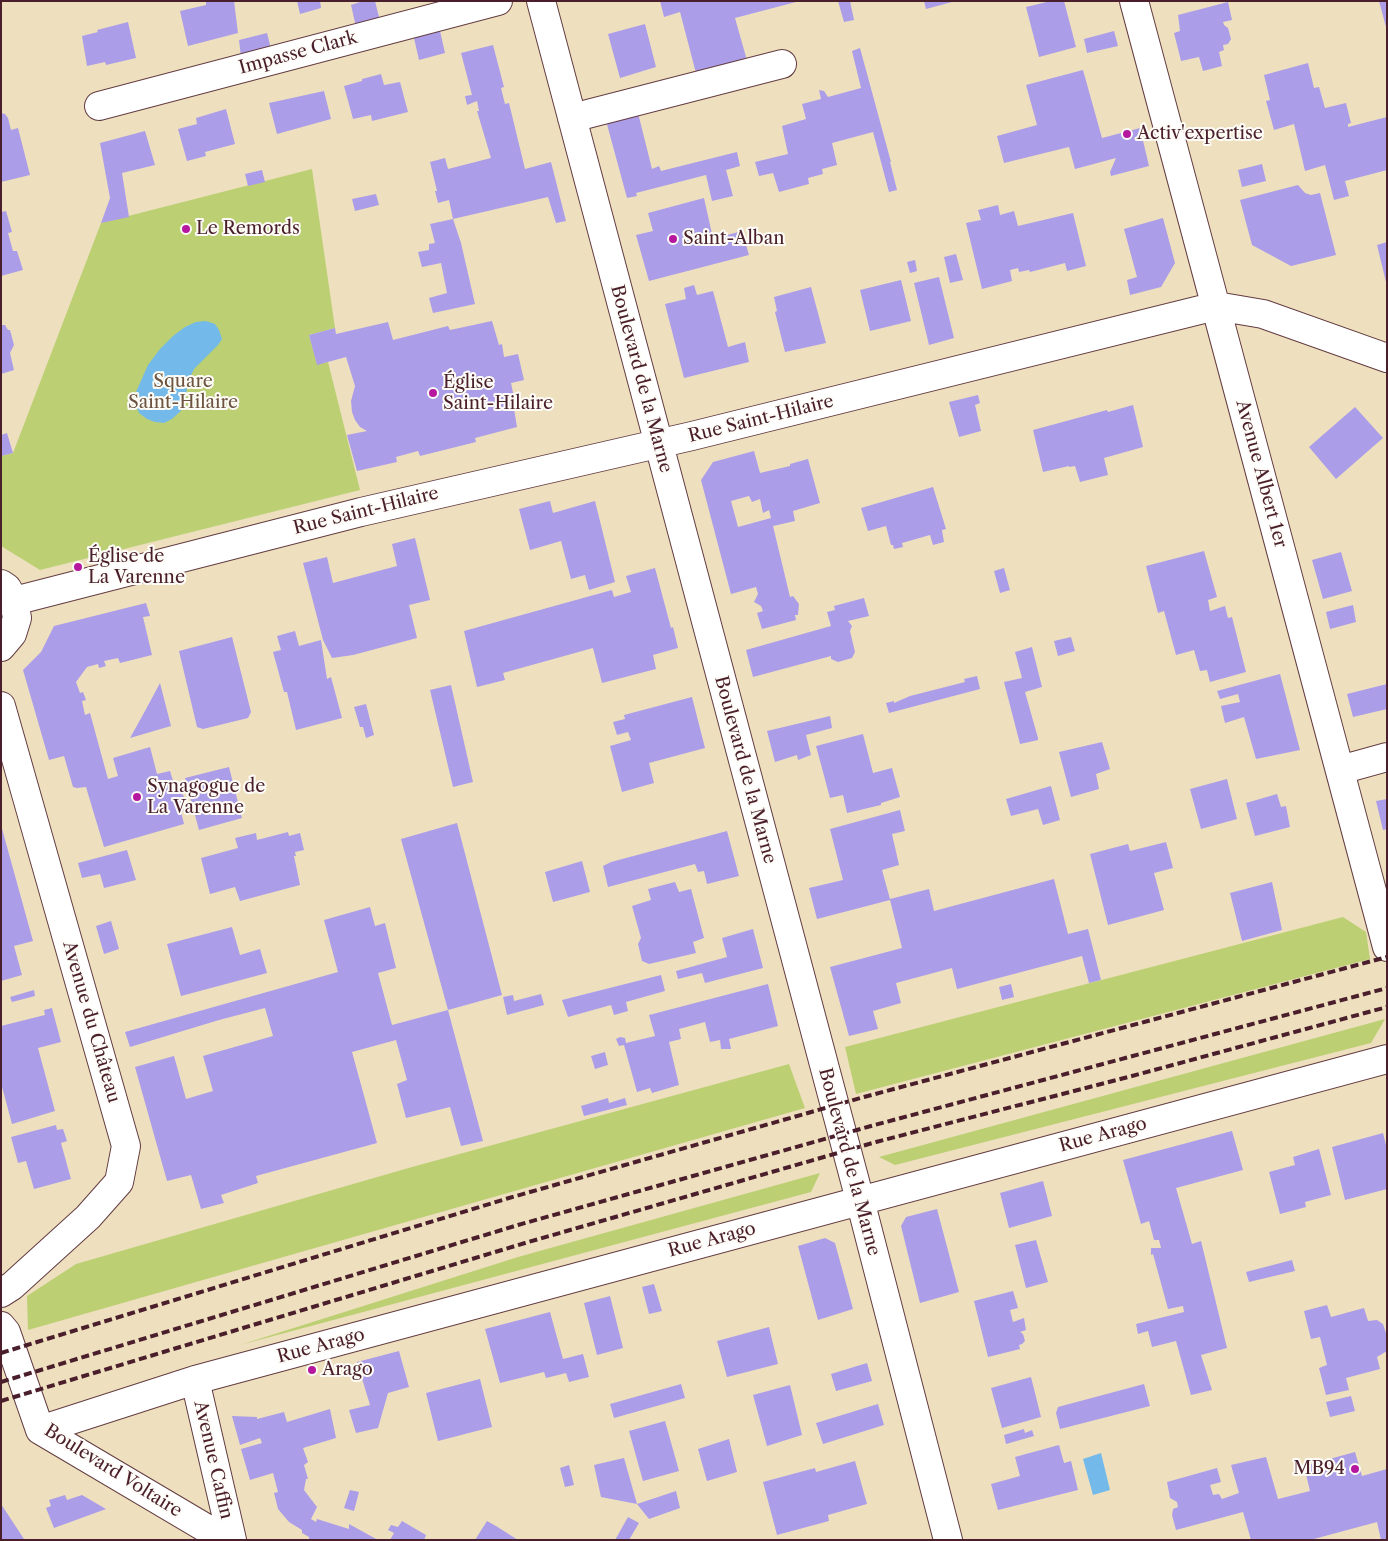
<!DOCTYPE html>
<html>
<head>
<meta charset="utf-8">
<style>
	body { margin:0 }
	#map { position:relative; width:1388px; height:1541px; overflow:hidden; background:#eee0bf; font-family:"Libre Caslon Text",serif }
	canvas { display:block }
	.frame { position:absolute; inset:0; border:2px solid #4a1f2b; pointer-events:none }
</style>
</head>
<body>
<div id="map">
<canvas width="1388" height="1541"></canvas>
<div class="frame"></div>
</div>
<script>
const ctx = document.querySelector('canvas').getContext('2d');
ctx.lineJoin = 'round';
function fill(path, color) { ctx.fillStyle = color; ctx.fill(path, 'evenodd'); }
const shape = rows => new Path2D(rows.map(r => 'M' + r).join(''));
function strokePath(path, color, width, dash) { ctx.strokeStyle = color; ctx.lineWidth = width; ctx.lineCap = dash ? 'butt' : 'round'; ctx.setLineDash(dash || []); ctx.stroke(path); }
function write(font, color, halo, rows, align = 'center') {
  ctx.font = font + ' "Libre Caslon Text",serif'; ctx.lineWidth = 4; ctx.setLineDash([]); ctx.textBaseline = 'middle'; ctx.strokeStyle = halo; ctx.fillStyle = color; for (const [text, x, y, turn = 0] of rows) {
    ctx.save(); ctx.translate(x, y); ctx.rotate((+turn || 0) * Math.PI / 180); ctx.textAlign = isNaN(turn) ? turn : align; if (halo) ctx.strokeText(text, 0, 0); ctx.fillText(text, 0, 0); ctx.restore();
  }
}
const green = shape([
	[312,169,335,328,309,335,317,364,328,362,360,490,40,570,1,546,1,456,13,453,101,223],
	[1343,917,1366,932,1370,959,856,1094,845,1047],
	[1385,1019,1371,1043,895,1165,879,1157],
	[789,1064,805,1108,28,1330,27,1296,76,1264,412,1167],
	[820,1173,811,1192,240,1345,518,1257]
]);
const water = shape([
	[206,321,215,324,219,330,222,339,218,345,194,369,188,382,184,408,172,419,164,423,155,422,147,419,139,413,135,403,136,392,148,365,160,349,173,336,185,327,196,322],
	[1101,1453,1110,1490,1093,1495,1083,1459]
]);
const building = shape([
	[206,1,234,1,238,33,188,46,180,11,206,5],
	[297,1,320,1,321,8,300,14],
	[363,1,375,1,380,21,356,27,351,5],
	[660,1,796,1,796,2,735,18,748,64,697,77,680,12,664,17],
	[838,1,850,1,854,20,844,22],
	[924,1,952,1,952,2,926,9],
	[1051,1,1064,1,1076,47,1039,57,1026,7],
	[1379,1,1387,1,1387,27,1386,27],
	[1228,2,1232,20,1223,22,1224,25,1228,28,1231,39,1228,44,1223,45,1224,50,1219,52,1222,66,1203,71,1199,57,1181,61,1174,33,1180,31,1178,15],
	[128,22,136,58,106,65,105,62,87,66,82,36,98,32,97,30],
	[645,24,656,67,620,78,608,34],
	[440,31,445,53,419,60,414,38],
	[1114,31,1118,46,1087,53,1084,39],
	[267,33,271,49,241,57,239,40],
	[493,45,504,87,501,88,505,104,509,103,525,169,551,162,566,221,556,223,548,197,453,219,449,200,438,203,435,191,437,191,430,162,445,158,448,169,491,158,477,111,479,111,477,101,467,105,465,96,472,95,461,53],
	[860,48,891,162,890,162,897,190,889,192,873,132,832,143,837,165,822,169,823,174,808,178,809,184,779,192,773,173,759,176,755,162,788,154,782,126,806,119,802,104,821,99,819,90,824,91,828,97,861,88,852,51],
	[1308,63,1314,88,1319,87,1325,108,1346,103,1351,123,1348,124,1348,127,1387,117,1387,170,1345,181,1349,196,1334,200,1325,165,1305,171,1294,124,1274,130,1266,101,1270,100,1264,75],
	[1083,70,1102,138,1140,128,1149,166,1111,176,1110,172,1116,158,1075,169,1069,147,1004,163,997,136,1037,125,1026,85],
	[381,74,384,85,400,82,408,112,372,121,371,115,353,119,344,86,362,81,362,79],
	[324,91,331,119,277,134,269,103],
	[226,109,235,144,205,152,206,156,187,161,178,129,197,124,196,118],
	[637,109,652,169,659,166,661,171,737,152,740,166,726,170,733,196,712,201,706,175,636,193,637,196,627,198,605,117],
	[1,113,5,114,8,118,11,130,18,128,30,175,1,182],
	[145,131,155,165,122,173,129,217,101,223,110,198,100,143],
	[1262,164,1266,181,1242,187,1238,170],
	[262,170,265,182,248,186,245,174],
	[1298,185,1305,193,1311,195,1320,193,1336,255,1291,266,1252,245,1240,200],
	[376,194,379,205,355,211,352,199],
	[704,198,712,234,708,241,709,246,718,244,716,238,742,231,749,255,649,281,636,235,653,231,648,213],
	[998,205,1000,215,1014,211,1018,226,1073,213,1086,266,1067,271,1065,263,1030,272,1029,270,1019,272,1018,268,1010,270,1012,281,982,289,966,223,981,220,978,210],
	[6,211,12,232,8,233,13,251,17,251,23,270,1,276,1,212],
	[1163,218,1175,263,1161,287,1130,295,1127,280,1137,277,1124,229],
	[453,219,461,243,475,304,433,313,429,298,447,293,441,263,422,267,418,252,429,250,429,244,435,243,430,224],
	[1387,242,1387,282,1386,282,1377,245],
	[956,254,963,280,950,283,944,257],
	[915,260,917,271,910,273,907,262],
	[939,277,954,338,929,345,914,283],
	[901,280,911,321,870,331,860,290],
	[694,285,697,295,713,291,728,347,745,342,749,362,684,378,665,304,686,299,684,288],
	[811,287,826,343,785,352,775,312,777,311,774,297],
	[492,321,499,345,502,344,504,357,518,354,524,380,511,383,515,402,513,403,517,427,475,438,476,442,420,456,418,451,396,457,397,462,357,471,347,435,367,431,360,427,355,420,352,412,351,401,355,386,346,357,317,365,309,335,335,328,336,334,388,322,393,340,448,326,450,330],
	[1,325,5,325,8,330,10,330,14,345,10,353,14,370,1,374],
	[978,395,980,403,975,405,981,431,959,437,949,402],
	[1133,405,1143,447,1104,458,1108,475,1080,482,1075,466,1069,467,1069,466,1043,472,1033,430,1107,410,1108,412],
	[1355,407,1383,438,1336,479,1309,447],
	[7,433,13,453,1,456,1,435],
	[754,451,760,473,790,466,790,464,808,459,820,503,793,511,795,521,773,526,790,597,793,596,799,604,798,615,795,615,796,620,762,629,757,613,763,611,761,606,754,602,758,594,756,587,731,594,701,480,713,462],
	[749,496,752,502,760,499,763,513,769,510,771,518,738,527,731,501],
	[933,487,946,529,942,530,944,542,933,545,930,535,902,543,903,547,894,549,893,545,891,545,886,526,868,531,861,508],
	[550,501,553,513,595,501,615,582,589,590,585,575,571,579,561,541,530,550,519,509],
	[415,538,430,600,409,605,417,638,353,655,332,658,323,640,303,563,327,557,333,583,397,566,392,544],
	[1204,551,1217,597,1208,600,1210,611,1225,606,1228,618,1232,617,1246,672,1210,682,1207,670,1200,671,1194,650,1176,655,1164,611,1158,613,1146,566],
	[1341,552,1352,591,1323,599,1312,560],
	[655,568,671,628,673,627,678,648,653,655,656,669,602,683,593,648,503,673,505,680,477,687,464,631,612,590,614,597,631,592,626,576],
	[1004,568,1010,590,1000,593,994,571],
	[864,598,869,616,848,621,852,626,850,631,855,652,852,658,838,662,831,659,831,656,753,677,746,650,831,626,827,612,835,610,834,606],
	[146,603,150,616,143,617,152,655,120,663,118,658,104,661,106,666,99,668,98,664,87,667,76,682,80,693,83,692,86,700,82,701,85,715,90,713,108,779,118,776,113,758,150,747,157,774,170,771,174,784,176,783,178,792,181,793,184,796,181,803,184,811,181,812,184,824,104,847,86,787,77,788,73,787,64,756,49,760,23,670,41,652,54,626],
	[1353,605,1356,622,1330,629,1326,612],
	[295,631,299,646,321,640,327,679,331,677,342,718,296,730,287,692,284,692,273,652,281,650,277,636],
	[232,637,251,712,248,718,203,729,197,727,179,651],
	[1071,637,1075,651,1058,656,1054,641],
	[1032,647,1042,687,1025,692,1038,738,1038,740,1020,744,1004,682,1022,678,1015,652],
	[1280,674,1300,750,1256,759,1244,717,1225,723,1221,706,1240,702,1238,694,1220,699,1217,691],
	[977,676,980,689,889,713,886,703,894,701,894,703,910,696,965,682,964,679],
	[160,683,171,726,130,738,145,711],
	[1387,684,1387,709,1353,717,1347,694],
	[451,685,473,782,453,787,430,690],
	[692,697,705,748,649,763,654,783,622,792,610,746,631,740,628,732,617,735,613,722,625,719,624,715],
	[366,704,374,735,366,738,363,727,360,727,354,707],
	[830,716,832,728,806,735,811,755,798,760,797,755,775,762,767,731],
	[863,734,873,773,892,768,900,797,881,803,881,805,847,813,843,795,830,798,816,746],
	[1102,742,1110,769,1096,774,1099,789,1071,797,1059,752],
	[229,767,242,818,199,830,185,778],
	[1227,779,1237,819,1201,829,1190,789],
	[1051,786,1060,820,1043,825,1038,809,1011,816,1006,799],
	[1277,794,1281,807,1286,806,1290,827,1255,836,1246,803],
	[1387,799,1387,829,1383,830,1376,801],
	[900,810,905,831,892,834,899,865,882,870,890,899,929,889,934,911,1054,879,1068,934,1088,929,1101,980,1089,983,1082,956,957,989,952,968,896,983,901,1003,873,1011,878,1029,849,1036,830,967,902,948,890,900,817,919,809,888,843,880,830,829],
	[457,823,502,995,448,1010,483,1141,461,1146,450,1107,406,1118,397,1084,407,1080,396,1040,352,1052,377,1143,256,1176,258,1183,221,1195,224,1203,201,1209,191,1175,167,1181,135,1067,174,1056,186,1099,213,1091,203,1056,273,1036,265,1008,219,1020,130,1047,125,1032,338,972,324,920,370,907,375,926,385,923,396,968,378,973,392,1025,448,1010,401,839],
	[1,825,33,941,14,946,22,975,1,981],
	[727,831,739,876,707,884,704,871,698,872,695,864,608,887,603,866,611,862],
	[288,832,289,836,300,833,304,850,295,852,296,856,294,856,300,885,240,901,235,887,210,894,201,858,238,848,235,838,256,833,257,840],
	[1166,842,1173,868,1154,873,1164,910,1108,925,1090,854,1128,844,1130,851],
	[127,850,136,880,104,888,100,874,82,878,78,863],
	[582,861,590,892,553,902,545,872],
	[675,882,679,892,691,889,704,938,693,942,696,953,649,964,642,961,638,944,641,938,632,906,651,900,648,889],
	[1272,882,1282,930,1242,941,1230,893],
	[111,921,119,949,104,954,96,926],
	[232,927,240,955,260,949,267,973,181,996,167,944],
	[753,929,763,968,705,983,702,973,678,979,676,971,727,957,722,938],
	[661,975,665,991,626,1002,628,1011,614,1015,611,1005,568,1017,562,1000],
	[768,984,778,1026,729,1039,731,1049,721,1049,720,1040,710,1042,705,1022,679,1029,681,1039,669,1042,679,1085,652,1093,650,1088,637,1092,624,1045,619,1046,616,1039,620,1037,625,1038,626,1043,655,1036,649,1015],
	[1011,984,1014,997,1002,1000,999,987],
	[34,990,35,996,12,1002,10,997],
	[541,994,544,1005,507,1015,503,997,513,995,514,1001],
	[52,1008,61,1042,38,1048,55,1111,12,1124,1,1083,1,1026,45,1015,44,1010],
	[605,1052,608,1065,595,1069,591,1056],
	[608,1098,609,1103,625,1098,627,1105,584,1116,581,1106],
	[56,1125,57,1130,63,1129,67,1141,61,1143,71,1179,34,1189,26,1161,18,1163,11,1137],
	[1232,1131,1243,1170,1176,1188,1192,1244,1201,1241,1227,1348,1201,1355,1212,1390,1191,1395,1176,1341,1152,1347,1148,1331,1138,1334,1136,1324,1184,1312,1183,1306,1168,1309,1153,1254,1151,1255,1151,1248,1161,1248,1159,1240,1154,1240,1149,1221,1141,1224,1123,1160],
	[1383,1133,1387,1149,1387,1189,1345,1200,1332,1147],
	[1319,1149,1331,1195,1305,1202,1306,1207,1280,1214,1269,1172,1295,1165,1293,1157],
	[1043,1181,1052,1216,1009,1228,1000,1193],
	[937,1209,959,1292,920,1303,901,1226,906,1217],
	[825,1238,835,1243,853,1309,818,1320,798,1246],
	[1036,1240,1048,1282,1026,1288,1015,1245],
	[1292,1260,1295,1271,1249,1282,1246,1272],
	[654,1284,662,1311,649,1314,642,1287],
	[1013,1291,1018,1308,1010,1310,1013,1322,1024,1318,1026,1330,1020,1332,1023,1334,1025,1341,1022,1344,1019,1345,1020,1349,988,1357,974,1301],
	[610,1296,623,1348,597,1355,584,1303],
	[1327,1305,1331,1317,1364,1308,1368,1321,1377,1320,1383,1324,1387,1336,1387,1351,1377,1357,1380,1369,1346,1378,1349,1390,1326,1395,1319,1368,1327,1365,1320,1337,1311,1339,1304,1311],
	[550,1312,563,1359,583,1354,589,1377,569,1382,566,1373,546,1378,544,1372,500,1383,485,1329],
	[769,1327,778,1364,727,1377,717,1341],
	[399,1351,409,1387,388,1393,378,1428,356,1433,349,1410,370,1405,357,1362],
	[867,1363,872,1381,836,1391,831,1374],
	[1031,1377,1041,1417,1002,1428,991,1388],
	[480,1379,492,1427,438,1441,426,1393],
	[681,1384,685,1398,614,1418,610,1404],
	[1144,1384,1150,1406,1060,1429,1056,1413,1058,1407],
	[790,1385,802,1435,767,1446,753,1395],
	[1351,1396,1355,1411,1330,1417,1326,1402],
	[878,1404,884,1425,823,1444,816,1423],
	[330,1409,336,1438,303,1448,308,1462,304,1465,308,1479,306,1479,304,1490,317,1507,311,1519,316,1522,317,1519,349,1529,349,1524,378,1540,309,1540,309,1537,302,1533,302,1530,289,1522,278,1509,274,1493,278,1492,273,1473,250,1480,241,1449,262,1443,260,1438,240,1445,232,1416,257,1417,257,1419,284,1412,287,1422],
	[665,1421,679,1471,643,1481,629,1431],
	[1024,1429,1025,1433,1032,1430,1034,1436,1006,1444,1004,1435],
	[729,1439,737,1472,707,1481,698,1449],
	[1059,1445,1064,1463,1071,1461,1078,1490,998,1510,991,1484,1020,1476,1015,1457],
	[1355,1452,1362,1476,1387,1469,1387,1540,1381,1540,1377,1522,1310,1540,1251,1540,1243,1512,1176,1530,1172,1515,1173,1509,1178,1507,1177,1502,1170,1498,1167,1482,1217,1468,1221,1482,1210,1485,1213,1495,1219,1494,1222,1499,1239,1493,1231,1465,1266,1457,1278,1499,1310,1491,1304,1466],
	[624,1458,637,1504,601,1497,594,1465],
	[855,1461,867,1504,828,1515,829,1521,777,1535,763,1482,815,1468,816,1472],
	[569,1465,574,1485,565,1487,560,1468],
	[350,1490,359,1492,354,1511,344,1508],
	[676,1491,680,1508,649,1519,637,1504],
	[65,1495,67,1500,82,1495,106,1509,54,1528,46,1508,51,1506,49,1500],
	[1,1504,24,1539,1,1540],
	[628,1517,639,1523,629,1540,615,1540],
	[402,1521,426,1535,424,1540,390,1540,394,1533,388,1530,391,1525,398,1527],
	[487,1521,496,1526,518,1540,475,1540]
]);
const minor = shape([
	[541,1,860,1200,948,1540],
	[1134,1,1387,947],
	[99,106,498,1],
	[572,118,782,64],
	[1,584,7,588,14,601,17,618,12,634,1,647],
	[14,601,361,512,692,436,1216,306,1263,314,1387,358],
	[1,706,126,1146,119,1182,88,1217,12,1286,1,1293],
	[1340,770,1387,757],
	[1,1326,6,1332,40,1430,226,1540],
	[195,1380,232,1540],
	[40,1430,195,1380,1387,1059]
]);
const rail = shape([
	[1,1353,509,1198,864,1097,1387,957],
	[1,1382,518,1225,871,1126,1387,988],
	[1,1401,525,1243,876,1142,1132,1076,1387,1007]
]);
const markers = [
	[1127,134,5,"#b5179e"],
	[186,229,5,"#b5179e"],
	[673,239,5,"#b5179e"],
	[433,393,5,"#b5179e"],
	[78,567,5,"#b5179e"],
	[137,797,5,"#b5179e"],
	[312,1370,5,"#b5179e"],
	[1355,1469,5,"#b5179e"]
];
const streetNames = [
	["Impasse Clark",298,53,-15],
	["Boulevard de la Marne",641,379,75],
	["Rue Saint-Hilaire",761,419,-14],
	["Avenue Albert 1er",1261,474,75],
	["Rue Saint-Hilaire",366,511,-14],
	["Boulevard de la Marne",745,770,75],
	["Avenue du Château",91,1022,74],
	["Rue Arago",1103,1135,-15],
	["Boulevard de la Marne",849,1162,75],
	["Rue Arago",712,1240,-15],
	["Rue Arago",321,1346,-15],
	["Avenue Caffin",213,1460,77],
	["Boulevard Voltaire",113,1471,32]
];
const poiNames = [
	["Activ'expertise",1137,134],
	["Le Remords",196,229],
	["Saint-Alban",683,239],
	["Église",443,383],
	["Saint-Hilaire",443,404],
	["Église de",88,557],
	["La Varenne",88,578],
	["Synagogue de",147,787],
	["La Varenne",147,808],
	["Arago",322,1370],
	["MB94",1345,1469,"right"]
];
const parkNames = [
	["Square",183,382],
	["Saint-Hilaire",183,403]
];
fill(green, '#bccf73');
fill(water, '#73b9ea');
fill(building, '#ab9de8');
strokePath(minor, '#633c41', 30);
strokePath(minor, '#fff', 28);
strokePath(rail, '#4a1f2b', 4, [8, 4]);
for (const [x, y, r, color] of markers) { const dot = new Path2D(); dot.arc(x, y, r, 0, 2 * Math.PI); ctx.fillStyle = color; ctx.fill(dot); strokePath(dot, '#fdfcf7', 2); }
write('18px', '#4a1f2b', '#fdfcf7', streetNames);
write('18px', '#4a1f2b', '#fdfcf7', poiNames, 'left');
write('18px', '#6c5441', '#fdfcf7', parkNames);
</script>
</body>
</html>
